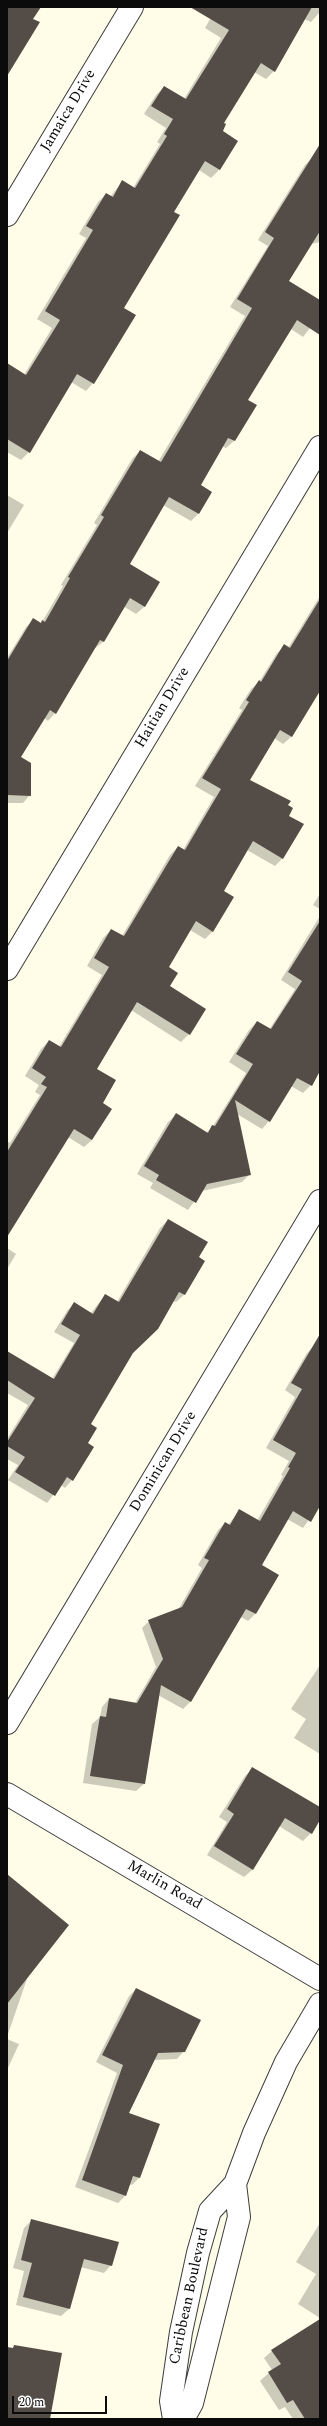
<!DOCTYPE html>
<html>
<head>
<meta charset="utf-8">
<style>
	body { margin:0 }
	#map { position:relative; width:327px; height:2426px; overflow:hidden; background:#fffde8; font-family:Spectral,serif }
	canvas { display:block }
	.frame { position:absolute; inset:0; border:8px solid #0b0b0b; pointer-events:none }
	.scale { position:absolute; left:12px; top:2396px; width:95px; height:18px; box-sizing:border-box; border:2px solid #0b0b0b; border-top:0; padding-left:5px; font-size:12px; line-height:14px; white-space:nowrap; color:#0b0b0b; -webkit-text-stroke:3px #fff; paint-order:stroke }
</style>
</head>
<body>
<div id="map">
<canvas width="327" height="2426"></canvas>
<div class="frame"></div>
<div class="scale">20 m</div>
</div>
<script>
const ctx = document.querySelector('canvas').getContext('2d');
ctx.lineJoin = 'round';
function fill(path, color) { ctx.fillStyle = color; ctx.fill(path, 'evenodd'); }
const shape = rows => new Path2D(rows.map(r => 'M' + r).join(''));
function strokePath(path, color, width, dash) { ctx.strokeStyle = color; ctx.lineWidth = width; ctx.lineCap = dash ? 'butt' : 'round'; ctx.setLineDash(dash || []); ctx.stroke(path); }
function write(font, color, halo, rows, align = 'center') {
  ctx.font = font + ' Spectral,serif'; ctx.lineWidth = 4; ctx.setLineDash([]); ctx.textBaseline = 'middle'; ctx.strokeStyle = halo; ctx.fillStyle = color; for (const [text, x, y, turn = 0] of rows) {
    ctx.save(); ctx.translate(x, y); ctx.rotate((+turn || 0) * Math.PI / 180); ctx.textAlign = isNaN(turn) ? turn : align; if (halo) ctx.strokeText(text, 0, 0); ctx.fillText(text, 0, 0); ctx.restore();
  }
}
const shadow = shape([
	[217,7,247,7,294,36,274,71,266,79,254,72,223,123,221,131,237,141,219,170,211,178,199,170,173,212,123,308,93,383,86,391,71,382,29,452,21,460,7,452,7,364,24,375,52,328,37,319,86,238,79,234,98,202,106,194,110,197,122,182,133,188,160,144,157,142,166,128,144,114,156,95,164,87,184,99,221,38,205,28],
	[278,7,320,7,320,12,311,22],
	[312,158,320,163,320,242,311,244,287,281,320,301,320,315,303,337,291,329,247,400,234,441,226,448,222,446,199,485,211,492,198,514,191,521,163,505,128,564,158,582,144,607,136,614,123,606,103,642,94,649,55,713,48,721,44,718,20,758,30,795,23,803,7,803,7,658,26,627,34,620,40,624,42,622,63,586,61,585,97,525,94,523,132,459,140,451,158,462,245,316,230,307,268,246,258,240,305,165],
	[7,495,24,505,7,533],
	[320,596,320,689,291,737,283,744,274,738,249,780,287,805,283,858,275,866,247,850,223,891,213,931,205,939,190,930,168,968,169,987,205,1010,189,1034,181,1042,131,1010,96,1069,101,1103,92,1140,84,1147,68,1137,7,1236,7,1141,10,1143,40,1095,35,1092,39,1085,25,1076,41,1049,49,1041,59,1047,102,975,87,966,103,938,111,930,122,936,170,855,178,847,183,850,214,797,195,786,242,710,239,708,251,689,259,682,277,653,285,646,288,648],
	[320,894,320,909,313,905],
	[320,916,320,1069,311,1085,303,1093,291,1086,269,1121,262,1129,237,1114,250,1174,242,1182,202,1191,188,1210,150,1188,153,1183,137,1174,168,1122,176,1115,206,1133,213,1126,246,1073,229,1062,249,1030,257,1022,269,1030,295,989,281,980],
	[168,1220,198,1258,203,1261,184,1295,176,1302,173,1301,132,1353,90,1424,86,1443,72,1480,65,1488,61,1485,47,1503,8,1480,18,1465,7,1459,7,1439,28,1405,7,1393,7,1352,52,1379,74,1343,54,1332,67,1311,74,1303,91,1313,105,1295,117,1302,160,1228],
	[7,1248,16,1254,7,1269],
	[320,1344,320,1504,303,1528,287,1519,261,1565,255,1614,248,1621,241,1617,190,1702,183,1709,158,1695,144,1784,136,1791,83,1783,92,1724,100,1717,102,1707,109,1699,135,1703,156,1667,142,1628,149,1621,178,1610,202,1568,198,1565,218,1530,225,1523,228,1525,239,1511,257,1521,283,1476,281,1475,289,1461,266,1448,295,1397,285,1390,307,1353,314,1346],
	[320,1665,320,1754,294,1738,306,1719,291,1709],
	[253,1768,320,1809,320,1818,311,1833,303,1841,279,1826,252,1870,244,1877,207,1855,227,1822,219,1817,245,1776],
	[7,1876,28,1976,7,2037],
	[136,1989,184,2051,177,2059,153,2060,127,2113,159,2124,139,2178,132,2185,129,2184,125,2196,118,2203,75,2187,117,2073,96,2062,129,1996],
	[7,2039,19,2044,7,2070],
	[32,2220,111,2265,104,2273,80,2267,69,2309,61,2316,16,2305,24,2271,13,2268,24,2228],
	[320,2223,320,2318,298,2304,316,2274,296,2262],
	[320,2325,320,2419,293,2419,285,2407,279,2410,260,2381,272,2370,264,2358,272,2351]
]);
const building = shape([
	[7,7,41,7,33,19,40,22,7,76],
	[190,7,312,7,275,72,261,63,224,123,226,124,223,131,238,141,220,170,205,161,174,212,180,215,124,308,136,315,94,384,77,374,30,453,7,439,7,363,26,375,60,320,45,311,93,230,86,226,106,193,113,197,122,180,135,188,167,136,164,134,173,119,151,106,164,86,186,99,229,30],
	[320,144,320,231,289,281,320,300,320,335,297,320,248,400,257,405,235,441,228,438,201,485,212,492,199,514,169,497,130,564,160,582,145,607,130,598,104,642,100,640,56,714,50,710,21,757,31,763,31,796,7,795,7,661,33,618,41,623,42,620,45,622,70,578,68,577,104,517,101,515,140,450,161,462,252,308,237,299,274,238,265,232],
	[320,599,320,691,292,737,280,730,250,780,291,801,288,805,293,808,289,816,304,824,283,859,253,841,224,891,234,897,213,932,196,921,169,967,178,973,170,986,206,1009,190,1035,137,1002,97,1069,116,1080,103,1103,112,1109,92,1140,74,1129,7,1237,7,1152,47,1087,41,1084,46,1077,32,1068,49,1040,61,1047,109,967,94,958,111,929,124,936,178,846,185,850,221,789,202,778,249,702,246,700,259,680,261,682,284,644,290,648],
	[320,921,320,1071,312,1086,297,1078,270,1122,235,1100,251,1175,207,1184,196,1203,156,1180,159,1175,144,1166,176,1113,208,1133,212,1125,215,1126,253,1064,236,1054,257,1021,271,1029,302,981,288,972],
	[168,1219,208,1242,199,1257,205,1261,185,1295,179,1292,158,1329,133,1353,91,1424,97,1428,88,1443,94,1447,73,1481,67,1477,55,1496,15,1472,25,1457,7,1446,7,1442,35,1398,7,1380,7,1351,54,1379,80,1335,61,1324,74,1302,93,1314,105,1294,119,1302],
	[320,1334,320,1506,311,1522,293,1511,262,1565,279,1575,256,1614,246,1609,191,1702,161,1685,145,1784,90,1776,100,1716,106,1717,109,1698,137,1703,163,1659,148,1620,182,1607,209,1560,204,1558,225,1522,230,1525,239,1509,260,1521,290,1468,288,1467,296,1453,273,1440,302,1389,291,1383],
	[252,1767,320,1807,320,1820,312,1834,285,1818,253,1870,214,1846,234,1814,227,1809],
	[7,1874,69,1925,7,2004],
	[136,1988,201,2020,185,2052,158,2053,129,2113,160,2124,140,2178,133,2176,126,2196,82,2180,123,2065,102,2055],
	[31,2219,119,2242,112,2266,84,2259,70,2309,23,2297,32,2263,21,2260],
	[320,2319,320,2419,305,2419,293,2400,287,2403,268,2372,281,2364,271,2350],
	[14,2345,62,2353,50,2419,7,2419,7,2347,13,2348]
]);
const minor = shape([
	[7,215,132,7],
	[7,969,320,447],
	[7,1723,320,1201],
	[7,1794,320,1979],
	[174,2419,171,2401,181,2332,198,2253,210,2211,235,2184,254,2133,286,2062,320,2004],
	[183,2419,192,2403,239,2217,235,2184]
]);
const streetNames = [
	["Jamaica Drive",69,111,-59],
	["Haitian Drive",163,708,-59],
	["Dominican Drive",164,1462,-59],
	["Marlin Road",164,1886,30],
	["Caribbean Boulevard",190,2296,-78]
];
fill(shadow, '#0003');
fill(building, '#544d47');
strokePath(minor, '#3e3e3e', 24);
strokePath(minor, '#fff', 22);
write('15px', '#0b0b0b', '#fff', streetNames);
</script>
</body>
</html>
